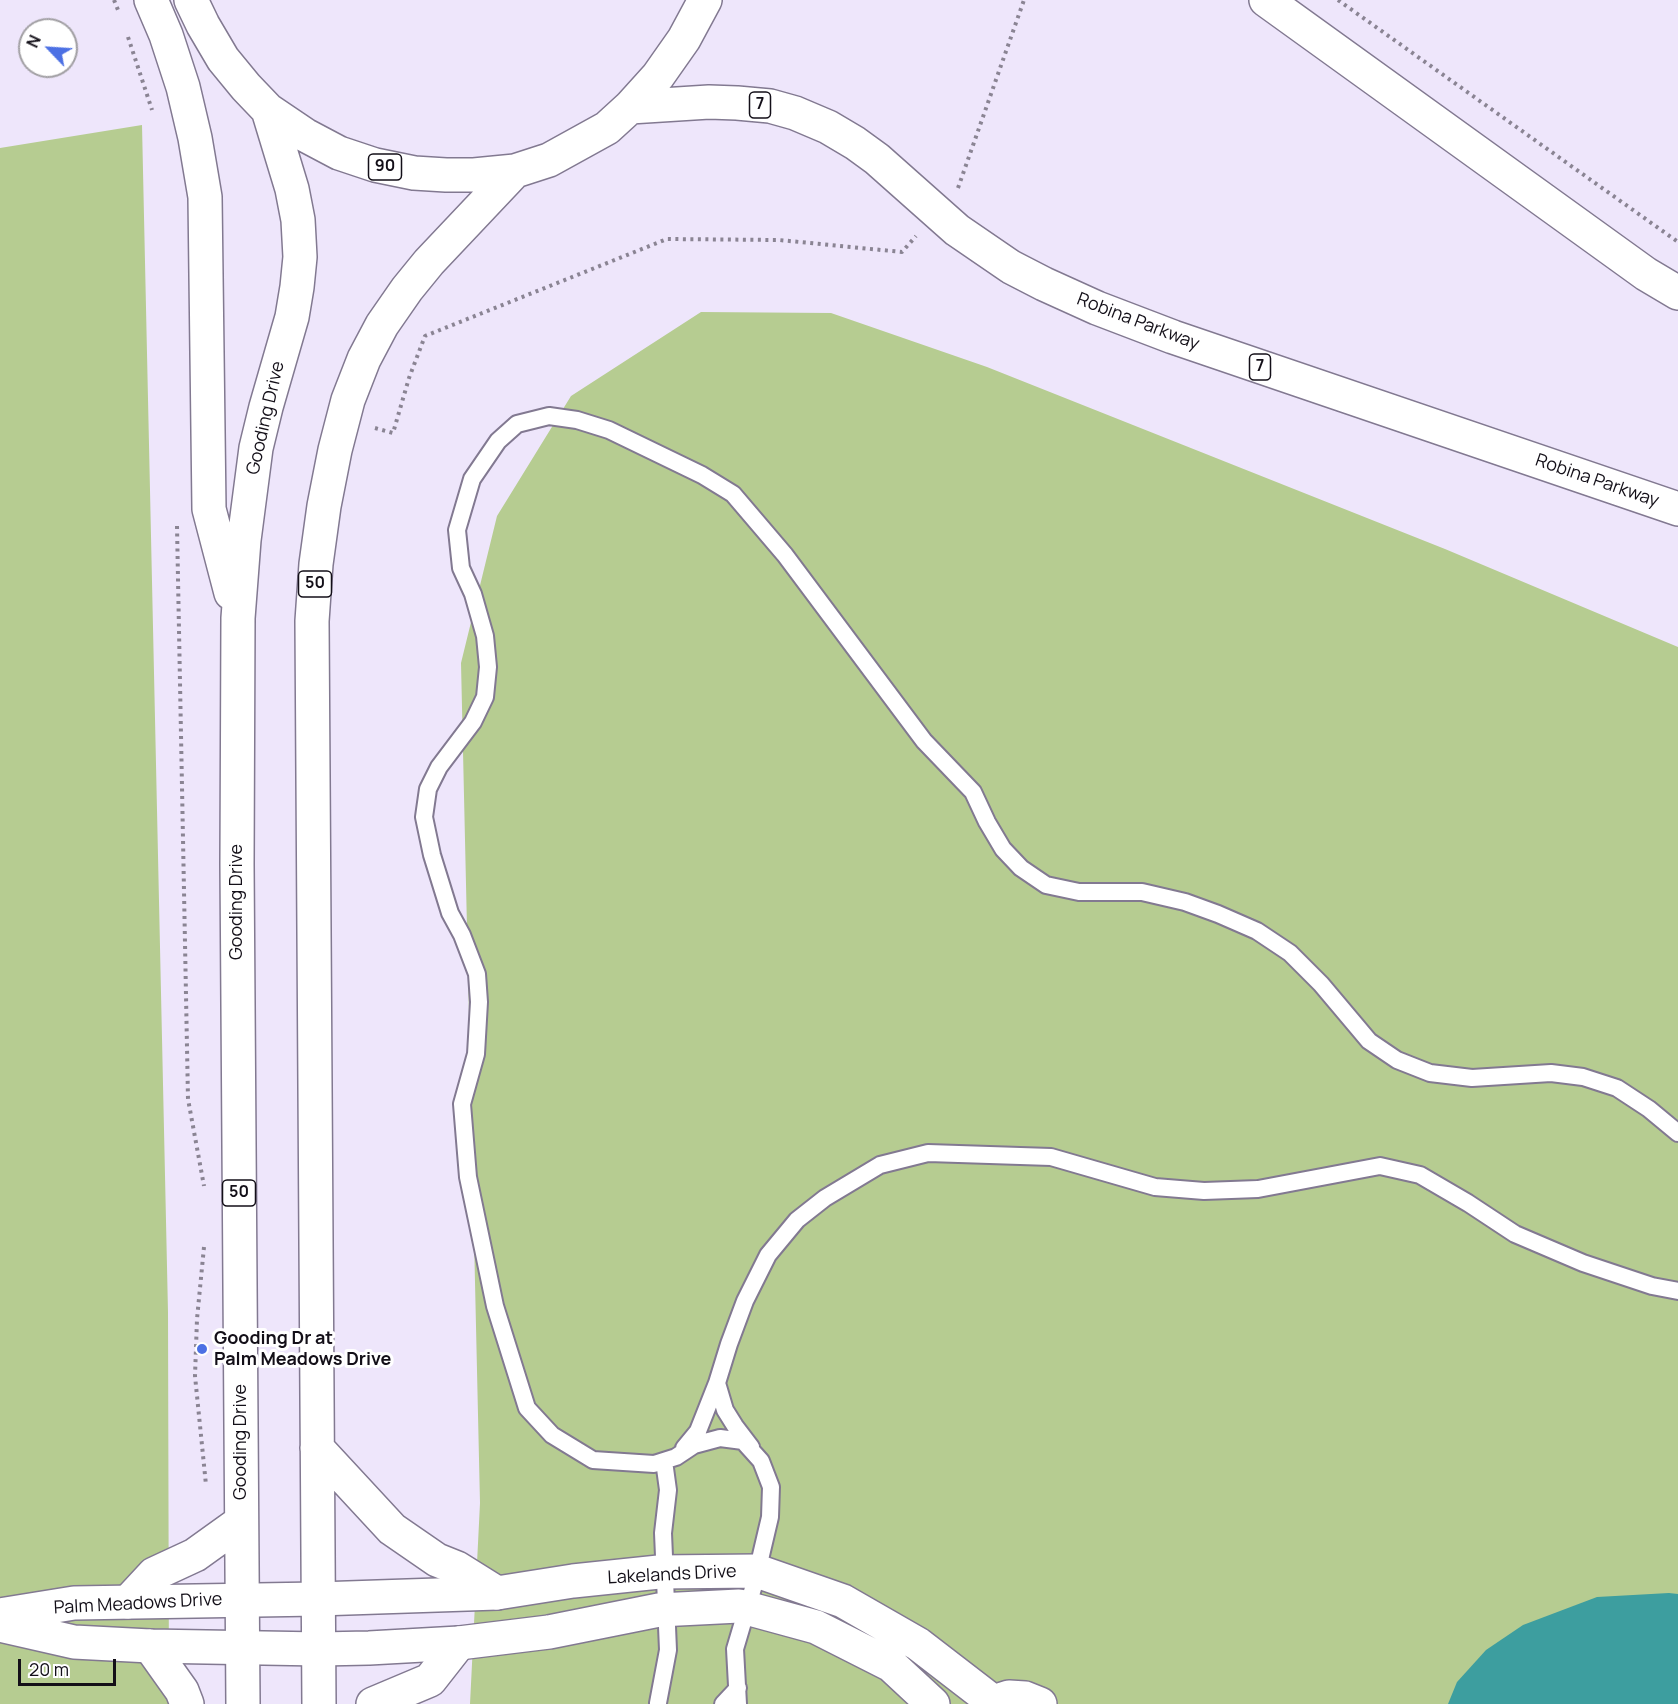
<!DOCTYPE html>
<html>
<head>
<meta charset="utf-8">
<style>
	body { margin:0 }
	#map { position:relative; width:1678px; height:1704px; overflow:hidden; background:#eee6fb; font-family:Manrope,sans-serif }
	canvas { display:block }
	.north { position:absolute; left:18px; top:18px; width:60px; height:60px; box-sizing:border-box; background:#fff; border:2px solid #a19fa3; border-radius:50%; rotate:295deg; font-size:16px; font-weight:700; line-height:24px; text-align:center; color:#130f18 }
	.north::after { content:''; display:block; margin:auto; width:21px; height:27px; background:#4c70e4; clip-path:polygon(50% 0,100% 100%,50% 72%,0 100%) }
	.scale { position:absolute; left:18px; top:1659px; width:98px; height:27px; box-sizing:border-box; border:3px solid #130f18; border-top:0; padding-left:8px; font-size:18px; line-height:21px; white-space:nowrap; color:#130f18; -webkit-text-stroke:4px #fff; paint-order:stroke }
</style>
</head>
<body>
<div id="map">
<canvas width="1678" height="1704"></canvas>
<div class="north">N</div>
<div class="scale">20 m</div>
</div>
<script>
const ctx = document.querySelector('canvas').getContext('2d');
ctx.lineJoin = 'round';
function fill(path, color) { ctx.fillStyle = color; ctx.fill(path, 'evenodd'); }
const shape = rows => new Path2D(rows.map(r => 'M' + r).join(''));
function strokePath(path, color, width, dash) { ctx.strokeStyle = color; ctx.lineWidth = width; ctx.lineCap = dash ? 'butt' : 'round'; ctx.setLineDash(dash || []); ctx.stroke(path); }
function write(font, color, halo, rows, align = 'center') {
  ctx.font = font + ' Manrope,sans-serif'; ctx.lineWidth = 6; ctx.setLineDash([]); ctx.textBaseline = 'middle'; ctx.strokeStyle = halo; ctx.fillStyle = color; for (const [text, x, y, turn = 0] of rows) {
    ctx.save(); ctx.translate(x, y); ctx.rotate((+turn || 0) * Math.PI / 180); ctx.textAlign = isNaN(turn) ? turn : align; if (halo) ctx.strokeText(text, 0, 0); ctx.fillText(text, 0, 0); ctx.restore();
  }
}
const green = shape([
	[142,125,168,1312,169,1704,0,1704,0,148],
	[701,312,831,313,987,367,1445,549,1678,647,1678,1704,470,1704,480,1503,461,663,497,516,571,396]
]);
const water = shape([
	[1669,1593,1678,1594,1678,1704,1448,1704,1457,1682,1486,1650,1523,1625,1597,1597]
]);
const path = shape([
	[114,0,118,10],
	[1338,0,1678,242],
	[128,37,152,110],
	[958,188,1024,0],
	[375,428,393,433,409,378,425,336,667,239,779,240,902,252,916,236],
	[177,526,188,1099,204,1186],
	[204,1247,197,1319,195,1376,206,1485]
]);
const service = shape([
	[751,1447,735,1426,725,1410,717,1383,729,1344,745,1301,768,1255,797,1220,825,1198,880,1165,928,1153,1051,1157,1155,1187,1204,1191,1258,1189,1380,1166,1420,1175,1468,1203,1515,1234,1583,1263,1652,1286,1678,1291],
	[684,1448,698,1431,717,1383],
	[658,1703,668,1650,663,1533,668,1490,664,1461],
	[723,1704,738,1688],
	[738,1704,735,1649,754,1585,770,1517,771,1487,761,1461,743,1441,720,1438,694,1445,676,1457,654,1464,593,1460,552,1435,527,1408,495,1306,468,1177,462,1104,476,1054,479,1002,477,974,462,935,450,913,432,855,424,817,428,789,439,767,473,722,485,697,488,667,485,636,473,594,461,568,457,530,472,479,498,441,517,424,549,416,577,420,609,430,702,475,733,494,785,555,924,741,973,792,987,822,1003,849,1021,868,1046,885,1079,892,1142,892,1185,902,1218,914,1257,931,1290,953,1321,984,1369,1041,1397,1060,1430,1073,1472,1078,1551,1073,1583,1077,1617,1088,1649,1109,1678,1133]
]);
const minor = shape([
	[318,1599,497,1593,573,1581,659,1572,757,1571,843,1601,918,1644,992,1701],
	[320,1649,369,1648,459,1643,549,1632,659,1610,739,1606,816,1627,891,1665,933,1704],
	[987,1704,1009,1697,1025,1698,1040,1704]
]);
const tertiary = shape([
	[0,1615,74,1603,318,1599],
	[0,1625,74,1642,150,1646,320,1649]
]);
const primary = shape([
	[151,0,166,35,183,87,195,138,205,197,209,509,231,593],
	[191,0,203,25,223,59,246,87,268,110,305,135,339,153,375,165,414,173,446,175,474,175,515,171,549,160,607,128,630,107,658,76,684,39,705,0],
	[1266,0,1646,274,1678,293],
	[630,107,709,102,737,103,770,106,795,113,828,127,855,143,877,159,957,230,1011,267,1044,284,1097,308,1173,337,1678,509],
	[317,1448,392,1529,437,1560,457,1568,497,1593],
	[128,1602,154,1574,195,1555,241,1522],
	[150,1646,182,1691,187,1704],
	[243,1704,237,864,238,618,244,540,256,448,266,407,292,317,297,287,300,257,298,220,292,189,268,110],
	[319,1704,312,621,316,564,324,506,335,450,348,400,364,359,382,325,407,289,429,262,515,171],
	[373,1704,430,1680,459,1643]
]);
const markers = [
	[202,1349,6,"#4c70e4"]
];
const shields = [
	[760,105,21],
	[385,167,33],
	[1260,367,21],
	[315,584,33],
	[239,1193,33]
];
const shieldNames = [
	["7",760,105],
	["90",385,167],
	["7",1260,367],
	["50",315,584],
	["50",239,1193]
];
const streetNames = [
	["Robina Parkway",1138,322,21],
	["Gooding Drive",266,418,-77],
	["Robina Parkway",1597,481,19],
	["Gooding Drive",237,902,-90],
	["Gooding Drive",241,1442,-90],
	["Lakelands Drive",672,1575,-3],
	["Palm Meadows Drive",138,1604,-3]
];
const poiNames = [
	["Gooding Dr at",214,1339],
	["Palm Meadows Drive",214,1360]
];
fill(green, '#b6cc91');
fill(water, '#3d9e9f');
strokePath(service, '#827991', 20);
strokePath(minor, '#827991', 36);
strokePath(tertiary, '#827991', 36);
strokePath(primary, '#827991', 36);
strokePath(path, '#8a8493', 4, [3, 4.5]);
strokePath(service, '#fff', 16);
strokePath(minor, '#fff', 33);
strokePath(tertiary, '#fff', 33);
strokePath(primary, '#fff', 33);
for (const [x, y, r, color] of markers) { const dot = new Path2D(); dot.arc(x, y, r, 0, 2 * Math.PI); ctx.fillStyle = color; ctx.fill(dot); strokePath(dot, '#fff', 2); }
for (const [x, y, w] of shields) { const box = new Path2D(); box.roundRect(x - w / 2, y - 13, w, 26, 4.5); ctx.fillStyle = '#fff'; ctx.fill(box); strokePath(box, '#130f18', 1.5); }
write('bold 16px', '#130f18', null, shieldNames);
write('18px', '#130f18', '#fff', streetNames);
write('bold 18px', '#130f18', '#fff', poiNames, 'left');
</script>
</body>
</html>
